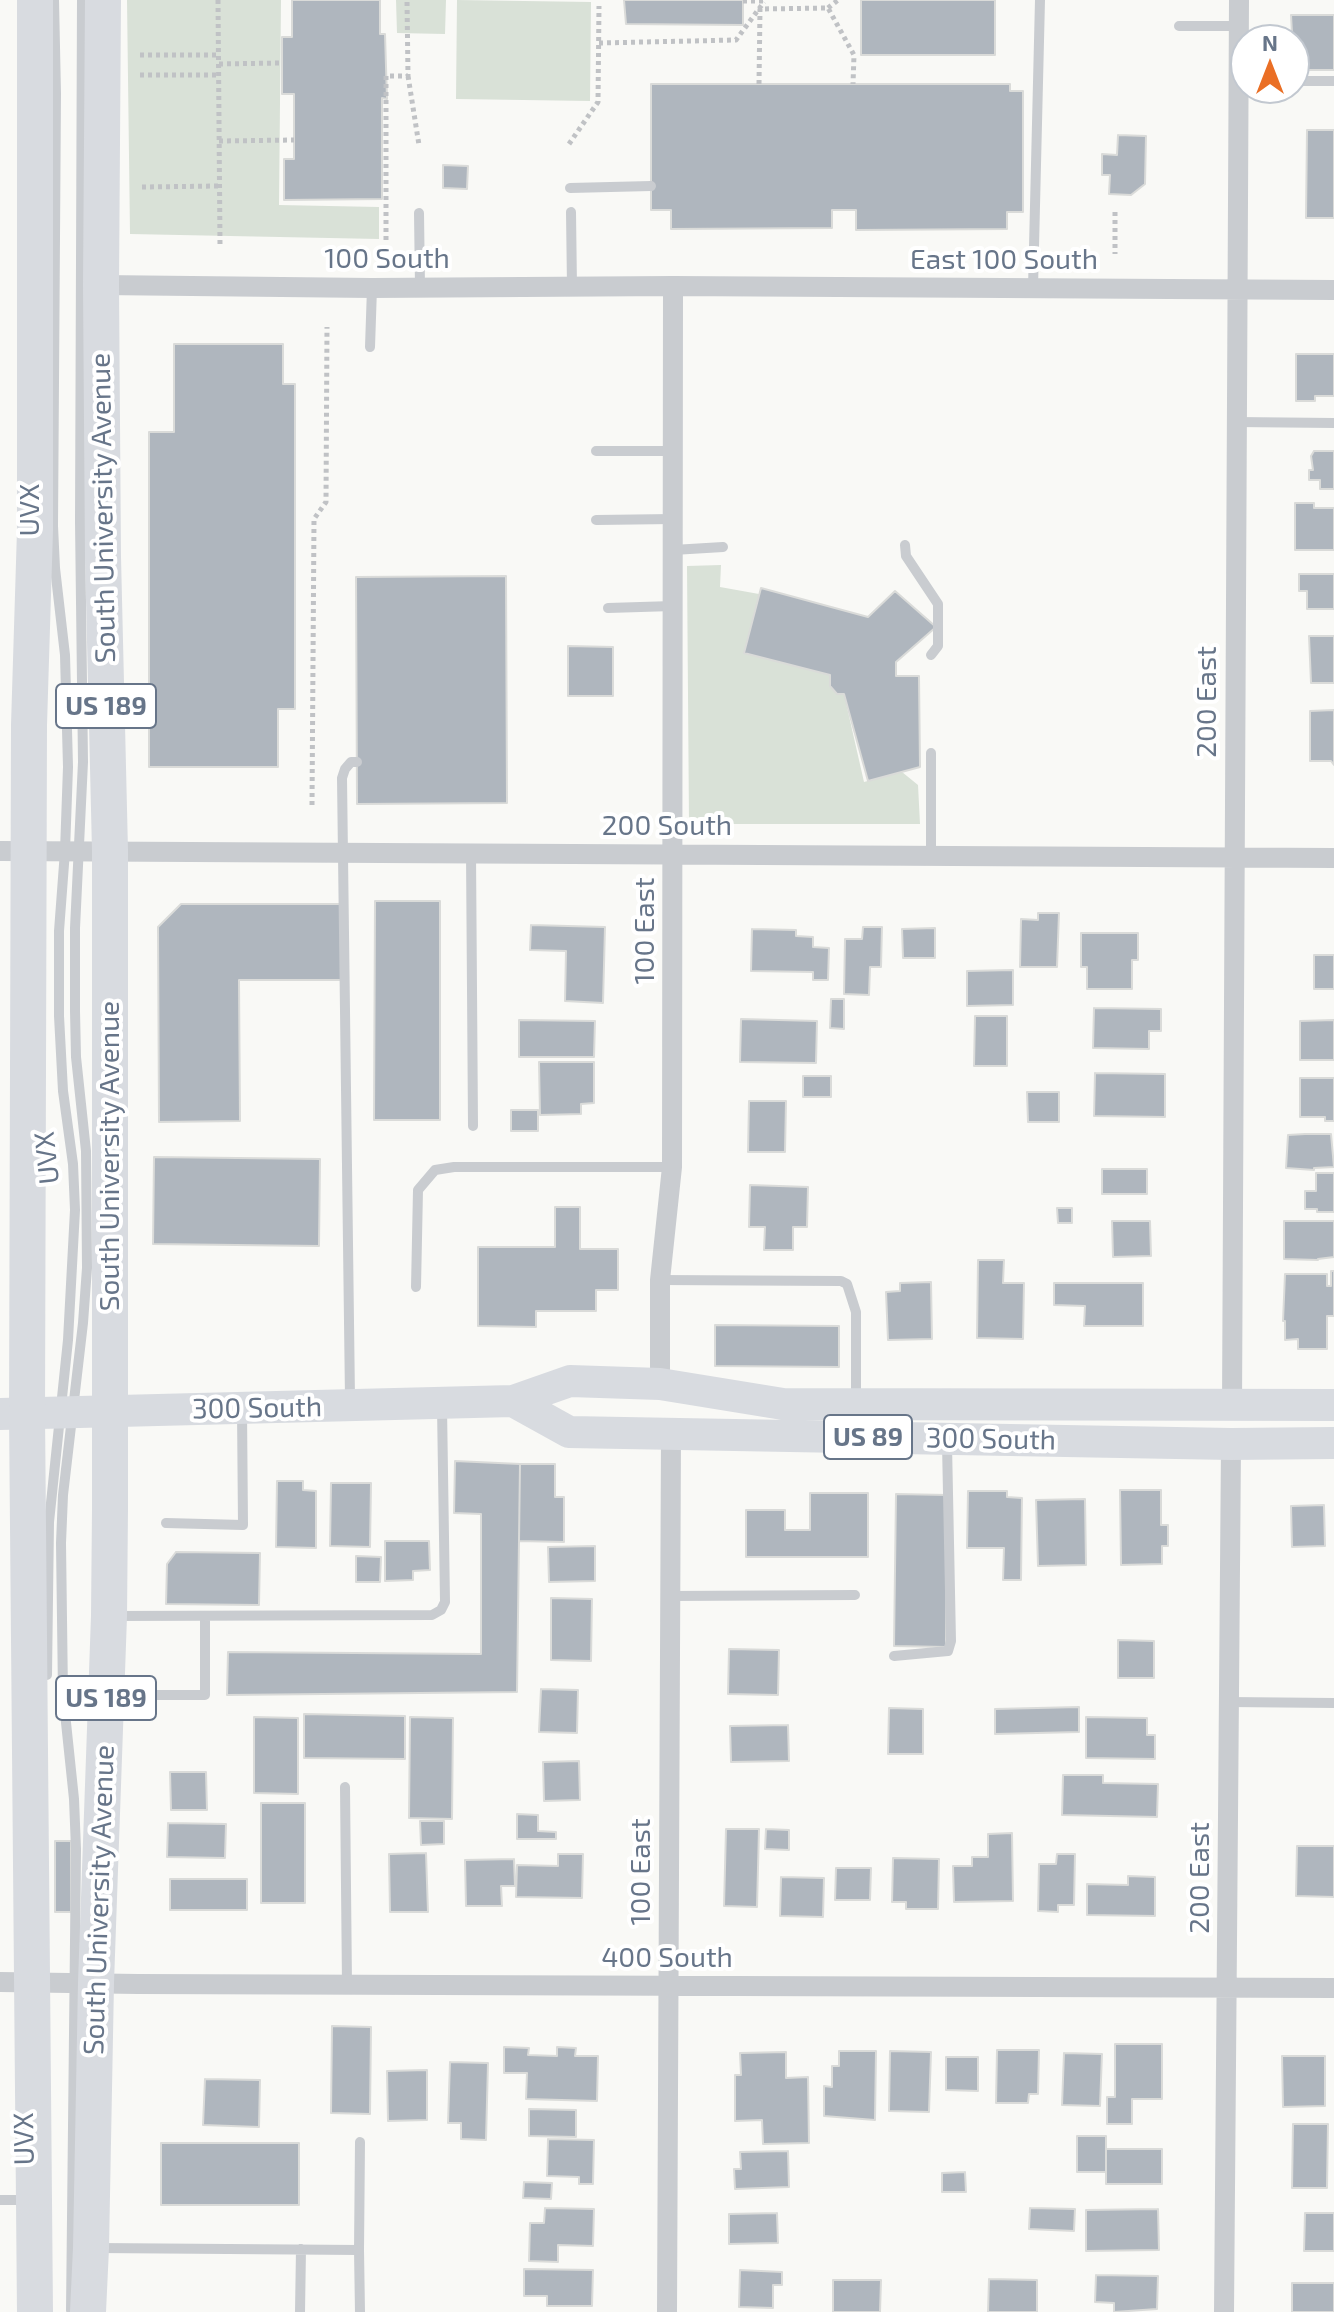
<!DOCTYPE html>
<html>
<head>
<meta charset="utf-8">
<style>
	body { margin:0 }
	#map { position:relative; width:1334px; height:2312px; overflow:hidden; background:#f9f9f6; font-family:"Exo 2",sans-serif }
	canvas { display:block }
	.north { position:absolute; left:1230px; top:24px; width:80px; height:80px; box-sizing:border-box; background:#fff; border:2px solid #c2c8d0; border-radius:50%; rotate:0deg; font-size:22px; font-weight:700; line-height:32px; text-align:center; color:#677589 }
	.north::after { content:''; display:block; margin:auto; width:28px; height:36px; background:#ea6f25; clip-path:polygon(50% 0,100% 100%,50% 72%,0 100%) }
</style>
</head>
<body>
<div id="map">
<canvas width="1334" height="2312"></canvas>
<div class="north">N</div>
</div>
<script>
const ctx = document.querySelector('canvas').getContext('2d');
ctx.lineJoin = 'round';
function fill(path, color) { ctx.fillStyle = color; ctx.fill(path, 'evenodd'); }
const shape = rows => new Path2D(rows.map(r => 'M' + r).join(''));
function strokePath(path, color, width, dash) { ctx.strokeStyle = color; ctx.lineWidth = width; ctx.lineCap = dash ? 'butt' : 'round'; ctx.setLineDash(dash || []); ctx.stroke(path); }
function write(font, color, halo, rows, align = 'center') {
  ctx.font = font + ' "Exo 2",sans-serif'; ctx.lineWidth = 8; ctx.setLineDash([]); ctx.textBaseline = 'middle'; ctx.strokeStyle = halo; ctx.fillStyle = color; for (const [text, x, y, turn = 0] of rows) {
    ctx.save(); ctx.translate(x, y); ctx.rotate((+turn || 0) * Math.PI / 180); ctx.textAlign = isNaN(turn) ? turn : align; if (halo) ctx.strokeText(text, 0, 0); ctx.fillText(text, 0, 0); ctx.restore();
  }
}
const green = shape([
	[127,0,281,0,279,205,379,207,379,239,130,234],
	[396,0,446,0,445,34,397,33],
	[457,0,591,2,590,101,456,99],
	[721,565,720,587,759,594,745,653,830,675,830,686,837,694,844,694,864,782,902,772,918,785,920,824,689,824,687,566]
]);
const building = shape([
	[292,0,380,0,380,34,385,34,387,99,382,98,382,199,284,200,284,159,294,159,294,94,282,94,282,37,292,37,292,0],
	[624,0,743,0,743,25,626,24,624,0],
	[861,0,995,0,995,55,861,55,861,0],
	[1291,15,1334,15,1334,70,1294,70,1291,15],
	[651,84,1010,84,1010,91,1023,91,1023,212,1007,212,1007,229,856,230,856,210,832,210,832,228,671,229,671,210,651,210,651,84],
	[1307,130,1334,130,1334,218,1306,218,1307,130],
	[1118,135,1146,136,1145,184,1131,195,1109,194,1110,175,1102,175,1102,154,1117,155,1118,135],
	[443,165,468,166,467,189,443,188,443,165],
	[174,344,283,344,283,384,295,384,295,709,278,709,278,767,149,767,149,432,174,432,174,344],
	[1296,354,1334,354,1334,396,1315,396,1315,401,1296,401,1296,354],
	[1314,451,1334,451,1334,489,1320,489,1320,480,1309,480,1309,470,1313,470,1311,456,1314,451],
	[1295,503,1314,503,1314,508,1334,508,1334,550,1295,550,1295,503],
	[1299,574,1334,574,1334,609,1307,609,1307,591,1299,591,1299,574],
	[506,576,507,803,357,804,356,577,506,576],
	[761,588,868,617,895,591,936,627,896,662,896,676,919,676,920,767,868,781,844,694,837,694,830,686,830,675,744,653,761,588],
	[1309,636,1334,636,1334,683,1311,683,1309,636],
	[568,646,613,647,613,696,568,696,568,646],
	[1334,710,1334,765,1331,761,1310,761,1310,711,1334,710],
	[375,901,440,901,440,1120,374,1120,375,901],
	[181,904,341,904,341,980,239,980,240,1121,159,1122,158,927,181,904],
	[1038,913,1059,913,1057,967,1020,967,1021,919,1038,920,1038,913],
	[531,925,605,927,603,1003,565,1001,566,951,530,950,531,925],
	[863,927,882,927,881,967,870,967,869,995,844,994,845,939,862,939,863,927],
	[935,928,935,958,903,958,902,929,935,928],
	[752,929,796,930,796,936,813,937,813,947,829,948,828,980,813,980,813,972,751,971,752,929],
	[1081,933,1138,933,1138,960,1132,960,1132,989,1087,989,1087,967,1081,967,1081,933],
	[1314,955,1334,955,1334,989,1314,989,1314,955],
	[1013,970,1013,1005,967,1006,967,971,1013,970],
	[831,999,844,999,844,1029,830,1028,831,999],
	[1094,1008,1161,1009,1161,1031,1149,1031,1149,1049,1093,1048,1094,1008],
	[975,1016,1007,1016,1007,1066,974,1066,975,1016],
	[741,1019,817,1021,816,1063,740,1062,741,1019],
	[519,1020,595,1021,594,1057,519,1057,519,1020],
	[1334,1020,1334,1060,1300,1060,1300,1021,1334,1020],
	[539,1062,594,1062,594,1103,581,1104,581,1114,540,1115,539,1062],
	[1095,1073,1165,1074,1165,1117,1094,1116,1095,1073],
	[803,1076,831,1076,831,1097,803,1097,803,1076],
	[1300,1078,1334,1078,1334,1121,1325,1121,1325,1117,1300,1117,1300,1078],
	[1027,1092,1059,1092,1059,1122,1028,1122,1027,1092],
	[749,1101,786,1101,785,1152,748,1152,749,1101],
	[511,1110,538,1110,538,1131,511,1131,511,1110],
	[1305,1134,1331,1134,1334,1167,1314,1168,1314,1170,1286,1168,1288,1135,1305,1134],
	[154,1157,320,1159,319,1246,153,1244,154,1157],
	[1102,1169,1147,1169,1147,1194,1102,1194,1102,1169],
	[1316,1173,1334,1173,1334,1212,1317,1212,1317,1209,1305,1209,1305,1191,1316,1191,1316,1173],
	[750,1185,808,1187,807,1227,793,1227,793,1250,764,1250,765,1227,749,1227,750,1185],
	[555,1207,580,1207,580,1249,618,1249,618,1290,596,1290,596,1311,536,1311,536,1327,478,1326,478,1247,555,1247,555,1207],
	[1057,1208,1072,1208,1072,1223,1058,1223,1057,1208],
	[1112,1221,1150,1221,1151,1256,1113,1257,1112,1221],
	[1284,1221,1334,1221,1334,1257,1318,1259,1318,1260,1284,1259,1284,1221],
	[978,1260,1004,1260,1003,1283,1024,1283,1023,1339,977,1338,978,1260],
	[1331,1271,1334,1271,1334,1316,1327,1316,1327,1349,1298,1349,1298,1339,1285,1340,1285,1321,1283,1321,1285,1274,1327,1274,1327,1286,1331,1286,1331,1271],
	[931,1282,932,1339,888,1340,886,1292,900,1291,900,1283,931,1282],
	[1054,1283,1143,1283,1143,1326,1084,1326,1085,1306,1054,1305,1054,1283],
	[715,1325,839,1326,839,1367,715,1366,715,1325],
	[455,1461,520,1464,517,1692,227,1695,228,1652,481,1654,481,1514,454,1513,455,1461],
	[520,1464,555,1464,555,1497,564,1497,564,1542,519,1541,520,1464],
	[277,1481,303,1481,303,1490,316,1491,316,1548,276,1547,277,1481],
	[331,1483,371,1483,370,1547,330,1546,331,1483],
	[1120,1490,1161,1490,1161,1525,1168,1525,1168,1546,1162,1546,1162,1564,1121,1565,1120,1490],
	[968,1491,1007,1491,1007,1497,1022,1498,1021,1580,1003,1580,1004,1548,967,1548,968,1491],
	[810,1493,868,1493,868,1557,746,1557,746,1510,785,1510,785,1530,810,1530,810,1493],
	[896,1494,947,1495,946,1647,894,1646,896,1494],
	[1085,1499,1086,1565,1038,1566,1036,1500,1085,1499],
	[1324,1505,1325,1546,1292,1547,1291,1506,1324,1505],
	[385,1541,429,1541,430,1570,413,1571,413,1580,385,1581,385,1541],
	[595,1546,595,1581,549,1582,548,1547,595,1546],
	[176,1552,260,1553,259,1605,166,1604,167,1564,176,1552],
	[356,1556,381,1557,380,1582,356,1582,356,1556],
	[551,1598,592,1599,591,1661,551,1660,551,1598],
	[1118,1640,1154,1641,1154,1678,1118,1678,1118,1640],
	[729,1649,779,1650,778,1695,728,1694,729,1649],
	[541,1689,578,1690,577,1733,539,1732,541,1689],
	[1079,1707,1079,1732,995,1734,995,1709,1079,1707],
	[889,1708,923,1709,923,1754,888,1754,889,1708],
	[304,1714,405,1716,405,1759,304,1758,304,1714],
	[254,1717,298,1718,298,1794,254,1793,254,1717],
	[410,1717,453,1718,452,1819,409,1818,410,1717],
	[1086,1717,1147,1718,1147,1735,1155,1735,1155,1759,1086,1758,1086,1717],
	[788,1725,789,1761,731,1762,730,1726,788,1725],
	[579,1761,580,1800,544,1801,543,1762,579,1761],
	[170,1772,206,1772,207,1810,171,1810,170,1772],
	[1063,1775,1103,1775,1103,1783,1158,1784,1157,1817,1062,1815,1063,1775],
	[261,1803,305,1803,305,1903,261,1903,261,1803],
	[517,1814,538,1815,538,1831,556,1832,556,1839,517,1839,517,1814],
	[420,1821,444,1821,444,1844,421,1845,420,1821],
	[168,1823,226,1824,225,1858,167,1857,168,1823],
	[726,1829,759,1829,757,1907,724,1906,726,1829],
	[766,1829,789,1830,789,1850,765,1849,766,1829],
	[1012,1833,1013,1901,954,1902,953,1866,972,1866,972,1857,988,1857,988,1834,1012,1833],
	[55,1841,71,1841,71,1912,55,1912,55,1841],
	[1297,1846,1334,1846,1334,1897,1296,1896,1297,1846],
	[426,1853,428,1912,390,1912,389,1854,426,1853],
	[558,1854,583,1854,582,1898,516,1897,517,1865,558,1866,558,1854],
	[1057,1854,1075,1854,1074,1905,1058,1905,1058,1912,1038,1911,1039,1864,1056,1864,1057,1854],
	[893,1858,939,1859,938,1909,906,1909,906,1902,892,1902,893,1858],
	[514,1859,515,1886,501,1886,502,1906,466,1906,465,1860,514,1859],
	[836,1868,871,1868,870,1900,835,1900,836,1868],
	[1128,1876,1155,1877,1155,1916,1087,1915,1087,1884,1128,1885,1128,1876],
	[781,1877,824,1878,823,1917,780,1916,781,1877],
	[170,1879,247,1879,247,1910,170,1910,170,1879],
	[332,2026,371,2027,370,2114,331,2113,332,2026],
	[1115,2044,1162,2044,1162,2099,1132,2099,1132,2124,1107,2124,1107,2097,1115,2097,1115,2044],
	[504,2047,529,2048,528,2055,557,2056,557,2047,576,2048,575,2056,598,2056,597,2101,526,2099,527,2073,504,2073,504,2047],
	[997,2050,1039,2050,1038,2094,1029,2094,1028,2103,996,2103,997,2050],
	[839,2051,876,2051,875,2120,824,2116,824,2086,832,2087,832,2066,839,2066,839,2051],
	[890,2051,931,2052,929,2112,889,2111,890,2051],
	[786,2052,786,2078,808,2077,809,2143,763,2144,762,2120,735,2121,735,2075,741,2075,740,2053,786,2052],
	[1064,2053,1102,2054,1100,2106,1062,2105,1064,2053],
	[1282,2056,1325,2056,1325,2106,1283,2107,1282,2056],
	[946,2057,978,2057,978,2091,946,2090,946,2057],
	[450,2062,488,2063,486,2140,461,2139,461,2123,448,2123,450,2062],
	[427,2070,427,2120,388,2121,387,2071,427,2070],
	[205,2079,260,2080,259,2127,203,2125,205,2079],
	[529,2109,576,2110,576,2137,529,2136,529,2109],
	[1293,2124,1328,2124,1327,2188,1292,2188,1293,2124],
	[1077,2136,1106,2136,1106,2172,1077,2172,1077,2136],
	[548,2139,594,2140,593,2184,579,2184,579,2177,547,2176,548,2139],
	[161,2143,299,2143,299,2205,161,2205,161,2143],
	[1106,2149,1162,2149,1162,2184,1106,2184,1106,2149],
	[788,2151,789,2187,735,2189,734,2169,741,2169,740,2152,788,2151],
	[965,2172,966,2192,942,2192,942,2173,965,2172],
	[524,2182,552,2183,551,2199,523,2198,524,2182],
	[545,2208,594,2209,593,2246,558,2245,558,2262,529,2261,530,2223,544,2223,545,2208],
	[1030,2208,1075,2209,1074,2231,1029,2229,1030,2208],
	[1158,2209,1159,2250,1086,2251,1086,2210,1158,2209],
	[777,2213,778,2243,729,2244,729,2214,777,2213],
	[1305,2213,1334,2213,1334,2251,1304,2251,1305,2213],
	[524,2269,593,2270,592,2306,547,2306,547,2296,524,2296,524,2269],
	[740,2270,782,2272,782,2285,773,2285,773,2308,739,2307,740,2270],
	[1096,2275,1158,2276,1157,2309,1114,2312,1114,2303,1095,2302,1096,2275],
	[989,2279,1037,2280,1037,2312,988,2312,989,2279],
	[833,2280,881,2280,880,2312,833,2312,833,2280],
	[1292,2283,1334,2283,1334,2312,1292,2312,1292,2283]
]);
const path = shape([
	[218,0,220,245],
	[743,1,765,1],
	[828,8,838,0],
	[599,43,736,40,764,2],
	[140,55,218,55],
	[219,64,282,63],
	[140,75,219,75],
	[408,76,419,145],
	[759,84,760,9,828,8,854,55,853,84],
	[219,141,294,140],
	[569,144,598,102,599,6],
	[142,187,219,186],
	[1115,212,1115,254],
	[386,240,386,76,408,76,407,0],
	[312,805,314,519,326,502,327,327]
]);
const lane = shape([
	[1179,26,1239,26],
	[1294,81,1334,81],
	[570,188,651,186],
	[571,212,572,287],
	[419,213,420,287],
	[1033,288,1040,0],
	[370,347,372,288],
	[1236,422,1334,423],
	[596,451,673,451],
	[596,520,673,519],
	[905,545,906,556,938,604,938,646,931,655],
	[673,550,723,547],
	[608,608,673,606],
	[931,753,931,855],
	[471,853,473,1126],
	[660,1280,841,1281,847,1284,856,1312,856,1401],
	[416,1287,418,1190,435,1170,454,1167,672,1167],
	[350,1399,342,778,345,769,351,762,357,762],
	[166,1523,243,1525,242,1410],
	[671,1596,855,1595],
	[115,1616,432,1615,441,1610,445,1602,442,1407],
	[894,1656,948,1651,951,1641,947,1444],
	[47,1675,49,1522,68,1340,75,1210,73,1164,63,1091,59,1016,59,931,65,851,68,767,65,655,55,568,53,526,56,93,54,0],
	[114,1695,205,1695,205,1616],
	[1229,1702,1334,1703],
	[345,1787,347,1985],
	[0,2200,26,2200],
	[97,2248,359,2250,360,2142],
	[359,2250,360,2312],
	[71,2310,76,1849,74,1799,63,1694,61,1543,63,1495,83,1323,87,1268,86,1151,76,1057,75,1011,75,928,83,762,80,522,82,0],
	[300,2312,301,2249]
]);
const street = shape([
	[101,285,372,288,673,286,1334,290],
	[0,851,1334,858],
	[660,1384,660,1280,672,1167,673,286],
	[1232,1404,1239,0],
	[0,1982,138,1984,1334,1988],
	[667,2312,671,1433],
	[1224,2312,1231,1444]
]);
const primary = shape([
	[513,1401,569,1432,1231,1444,1334,1443],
	[0,1414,513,1401,570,1381,660,1384,783,1404,1334,1405]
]);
const highway = shape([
	[35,2312,27,1414,29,725,35,530,35,0],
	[88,2312,91,2248,96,1983,109,1616,110,1509,110,851,103,557,101,285,103,0]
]);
const shields = [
	[106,706,100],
	[868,1437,88],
	[106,1698,100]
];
const shieldNames = [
	["US 189",106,706],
	["US 89",868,1437],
	["US 189",106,1698]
];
const streetNames = [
	["100 South",387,259],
	["East 100 South",1004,260],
	["South University Avenue",103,508,-91],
	["UVX",30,510,-90],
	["200 East",1207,702,-90],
	["200 South",667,826],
	["100 East",645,931,-90],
	["South University Avenue",110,1156,-90],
	["UVX",47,1158,-96],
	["300 South",257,1408,-1],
	["300 South",991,1439,1],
	["100 East",641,1872,-90],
	["200 East",1200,1878,-90],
	["South University Avenue",99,1900,-88],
	["400 South",667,1958],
	["UVX",24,2139,-91]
];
fill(green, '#d9e1d7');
fill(building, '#afb6be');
strokePath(building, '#dadbd9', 2);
strokePath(path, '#c0c2c5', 5, [4, 4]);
strokePath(lane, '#c9ccd0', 10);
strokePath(street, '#c9ccd0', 20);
strokePath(primary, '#d8dbe0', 32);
strokePath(highway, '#d8dbe0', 36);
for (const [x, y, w] of shields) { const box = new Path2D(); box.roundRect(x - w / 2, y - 22, w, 44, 6); ctx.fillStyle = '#fff'; ctx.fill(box); strokePath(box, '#677589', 2); }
write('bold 26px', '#677589', null, shieldNames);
write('28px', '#677589', '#fff', streetNames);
</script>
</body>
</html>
